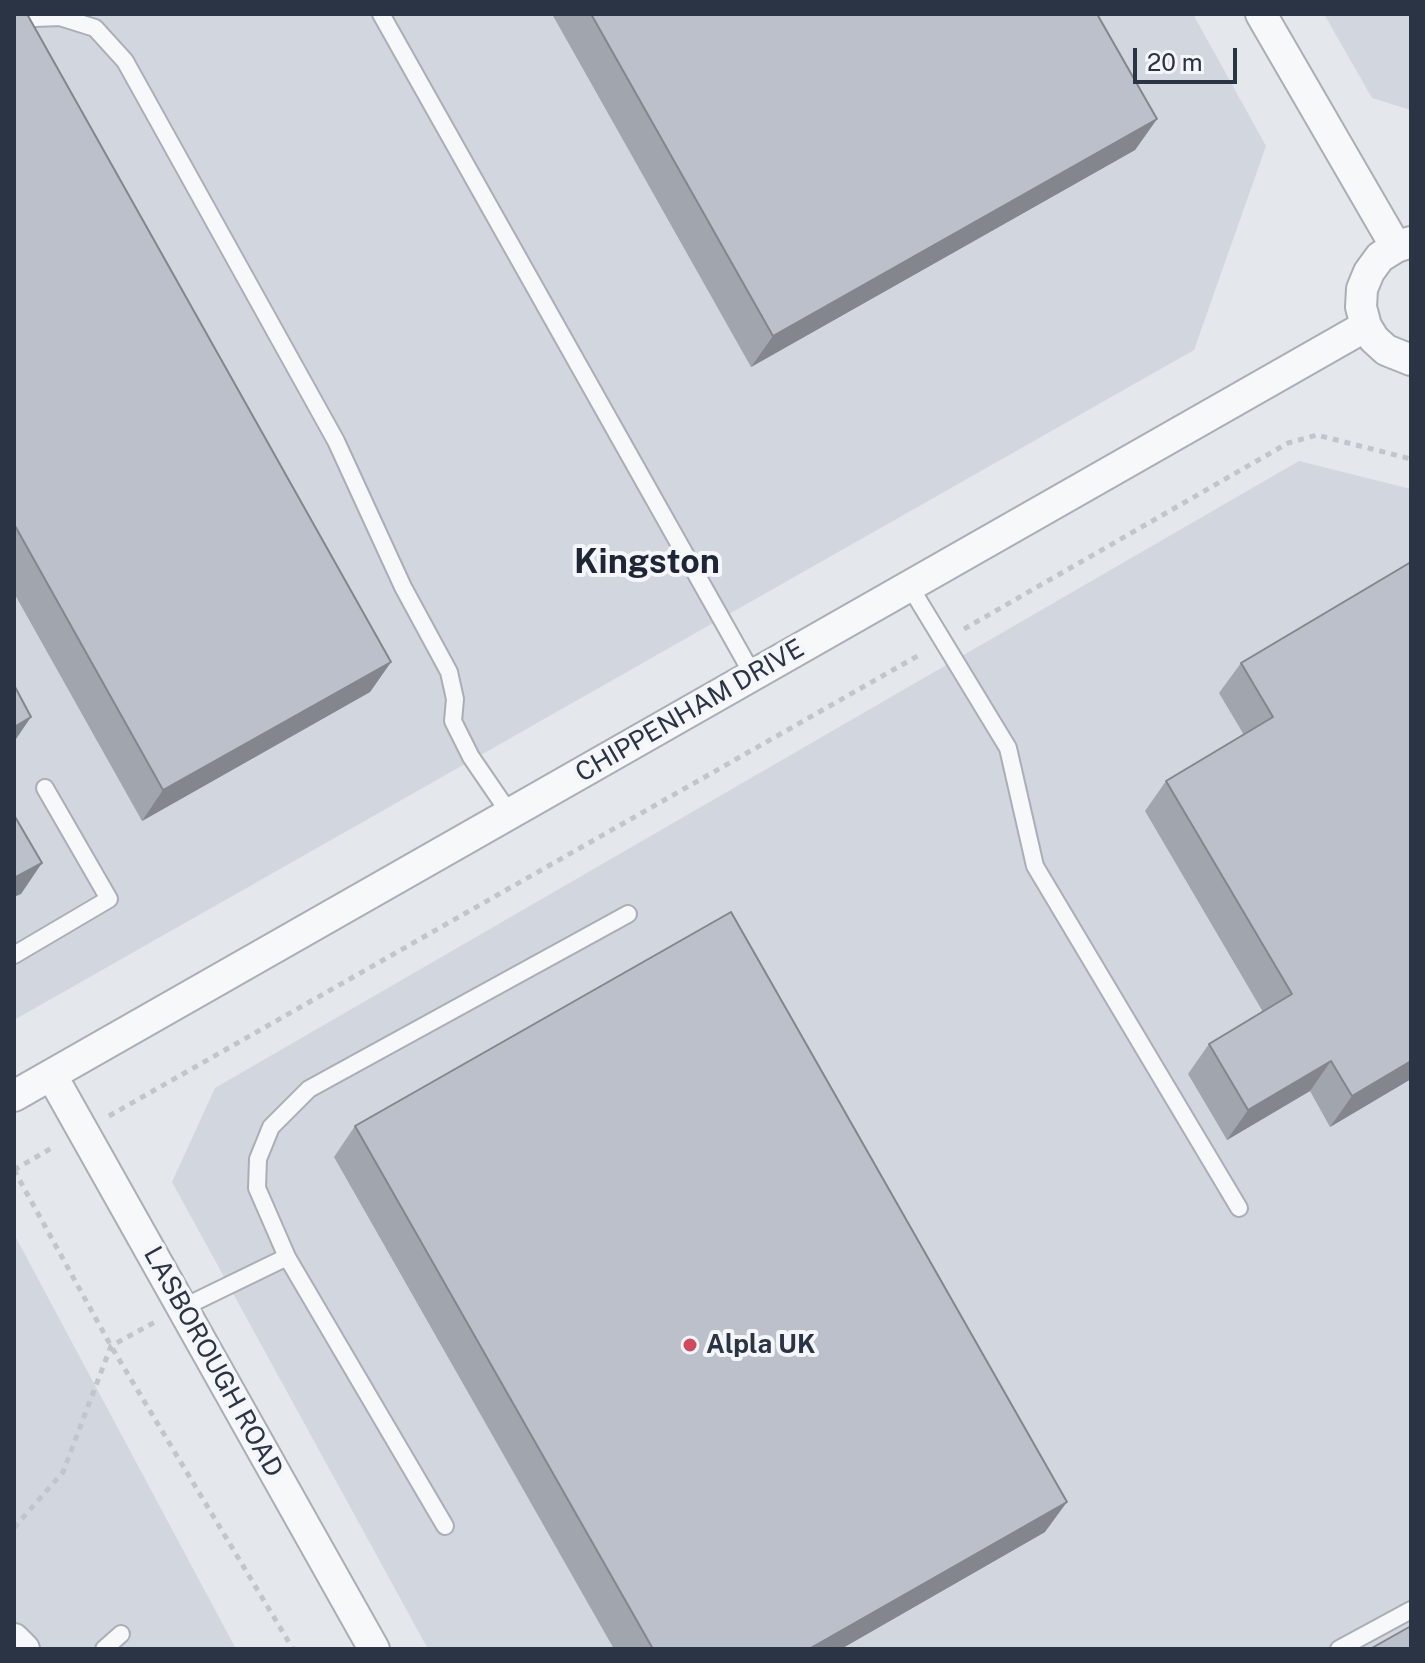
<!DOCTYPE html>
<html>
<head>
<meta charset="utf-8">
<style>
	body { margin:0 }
	#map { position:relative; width:1425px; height:1663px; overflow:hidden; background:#e4e7ec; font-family:"Public Sans",sans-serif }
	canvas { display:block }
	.frame { position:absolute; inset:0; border:16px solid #2b3445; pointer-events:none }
	.scale { position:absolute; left:1133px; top:48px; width:104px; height:36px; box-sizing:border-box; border:4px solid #2b3445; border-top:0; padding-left:10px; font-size:24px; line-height:28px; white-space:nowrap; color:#2b3445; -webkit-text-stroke:6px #f4f6f9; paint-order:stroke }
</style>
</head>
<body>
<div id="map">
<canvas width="1425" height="1663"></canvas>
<div class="frame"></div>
<div class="scale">20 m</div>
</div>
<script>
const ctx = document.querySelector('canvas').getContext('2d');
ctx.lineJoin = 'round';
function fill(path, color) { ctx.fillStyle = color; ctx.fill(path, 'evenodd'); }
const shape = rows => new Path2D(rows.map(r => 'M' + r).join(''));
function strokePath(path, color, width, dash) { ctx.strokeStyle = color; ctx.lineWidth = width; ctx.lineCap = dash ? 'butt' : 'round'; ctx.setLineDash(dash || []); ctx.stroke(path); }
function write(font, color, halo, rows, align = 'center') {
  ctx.font = font + ' "Public Sans",sans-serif'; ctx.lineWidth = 8; ctx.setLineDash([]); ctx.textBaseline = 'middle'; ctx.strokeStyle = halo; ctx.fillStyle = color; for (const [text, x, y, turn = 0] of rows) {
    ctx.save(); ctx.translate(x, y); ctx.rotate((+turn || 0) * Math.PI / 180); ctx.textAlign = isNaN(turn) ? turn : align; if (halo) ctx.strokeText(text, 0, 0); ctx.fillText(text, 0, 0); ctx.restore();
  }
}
const built = shape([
	[14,14,1193,14,1266,146,1194,350,14,1020],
	[1324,14,1411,14,1411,110,1372,98],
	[1299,461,1411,489,1411,1649,428,1649,172,1182,215,1088],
	[14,1234,236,1649,14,1649]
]);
const path = shape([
	[964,629,1288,443,1317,435,1411,459],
	[109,1116,921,654],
	[14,1170,55,1146],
	[14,1170,111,1346,293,1649],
	[14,1528,63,1472,111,1346,155,1322]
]);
const service = shape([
	[381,14,753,675],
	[35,18,60,17,95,28,125,61,336,441,403,587,449,672,455,699,453,721,471,757,510,814],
	[909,585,1008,748,1035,866,1239,1208],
	[14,955,109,899,45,788],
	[287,1257,257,1188,258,1159,271,1127,309,1089,628,914],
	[182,1308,287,1257,445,1526],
	[104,1649,121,1634],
	[1339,1649,1411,1610]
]);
const minor = shape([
	[1261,14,1396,247],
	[1411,242,1396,247,1380,257,1369,272,1362,289,1361,307,1366,326,1374,339,1386,350,1411,360],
	[52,1076,374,1649],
	[14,1096,1366,326],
	[14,1639,24,1649]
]);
const wall = shape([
	[14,14,391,662,370,692,142,821,14,593],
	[552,14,1097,14,1157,119,1135,150,751,367],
	[1411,562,1411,1079,1330,1127,1310,1091,1227,1140,1188,1074,1209,1044,1263,1012,1145,811,1166,781,1244,735,1219,693,1241,663],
	[355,1126,1045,1532,841,1649,614,1649,334,1157]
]);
const shadedWall = shape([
	[1157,119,1135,150,751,367,773,336],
	[391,662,370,692,142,821,163,790],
	[31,717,14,742,14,727],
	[42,863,21,894,14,897,14,878],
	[1331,1061,1310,1091,1227,1140,1248,1110],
	[1411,1061,1411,1079,1330,1127,1352,1096],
	[1067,1502,1045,1532,841,1649,809,1649]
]);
const building = shape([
	[14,14,27,14,391,662,163,790,14,524,14,14],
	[591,14,1097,14,1157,119,773,336,591,14],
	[1411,562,1411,1061,1352,1096,1331,1061,1248,1110,1209,1044,1292,994,1166,781,1273,717,1241,663,1411,562],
	[14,685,31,717,14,727,14,685],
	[14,815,42,863,14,878,14,815],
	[731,912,1067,1502,809,1649,653,1649,355,1126,731,912],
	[1411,1626,1411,1649,1370,1649,1411,1626]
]);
const markers = [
	[690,1345,8,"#d1495b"]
];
const streetNames = [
	["CHIPPENHAM DRIVE",690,711,-30],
	["LASBOROUGH ROAD",213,1362,61]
];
const poiNames = [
	["Alpla UK",706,1345]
];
const districtNames = [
	["Kingston",647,563]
];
fill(built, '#d2d6de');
strokePath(service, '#a9aeb7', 20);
strokePath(minor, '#a9aeb7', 34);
strokePath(path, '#c2c5cb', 5, [6, 6]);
strokePath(service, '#f7f8fa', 16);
strokePath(minor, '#f7f8fa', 30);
fill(wall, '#a1a5ae');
fill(shadedWall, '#83868d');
fill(building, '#bbc0ca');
strokePath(building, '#83868d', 2);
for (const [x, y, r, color] of markers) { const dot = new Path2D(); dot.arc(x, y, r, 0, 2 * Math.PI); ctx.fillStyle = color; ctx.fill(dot); strokePath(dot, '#f4f6f9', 3); }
write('26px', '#2b3445', '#f4f6f9', streetNames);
write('bold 26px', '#2b3445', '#f4f6f9', poiNames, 'left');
write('bold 34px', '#1d2536', '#f4f6f9', districtNames);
</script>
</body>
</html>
